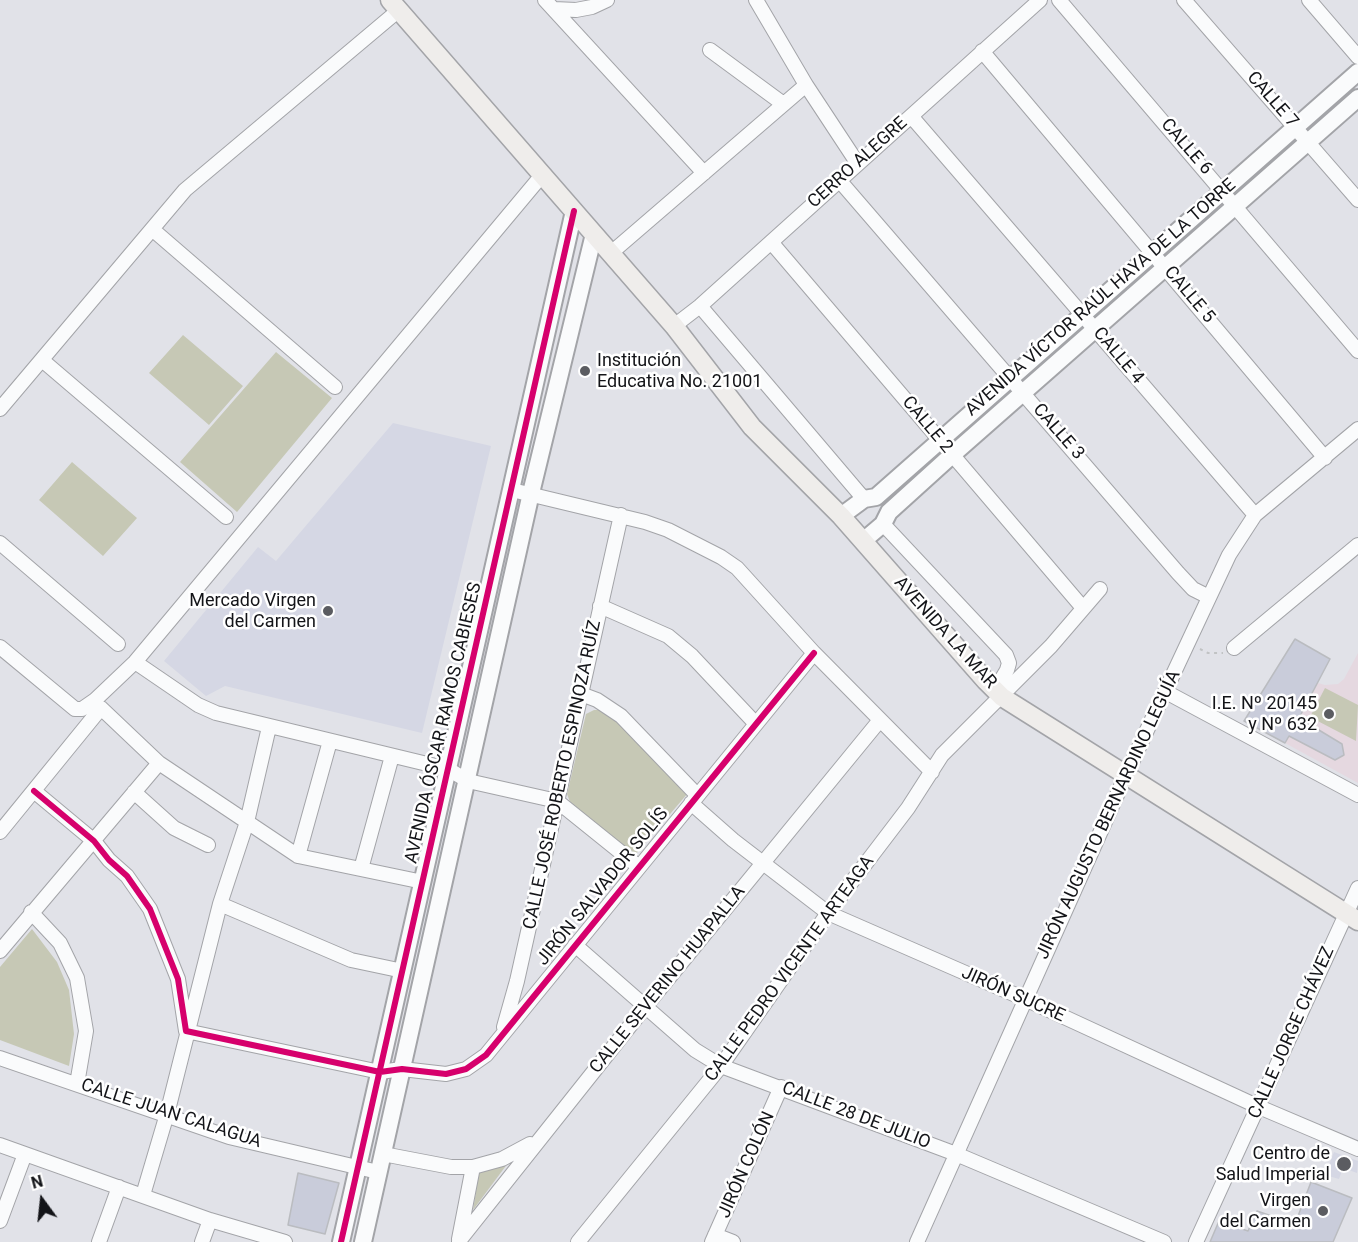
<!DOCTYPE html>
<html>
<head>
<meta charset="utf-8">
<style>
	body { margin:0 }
	#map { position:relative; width:1358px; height:1242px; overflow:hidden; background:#e1e2e8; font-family:Roboto,sans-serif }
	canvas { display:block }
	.north { position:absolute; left:12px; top:1170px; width:60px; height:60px; -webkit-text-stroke:4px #fff; paint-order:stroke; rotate:345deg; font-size:16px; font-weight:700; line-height:24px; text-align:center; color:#131418 }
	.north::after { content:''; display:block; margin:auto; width:21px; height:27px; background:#131418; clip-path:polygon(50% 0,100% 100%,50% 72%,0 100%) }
</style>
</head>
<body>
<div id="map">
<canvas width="1358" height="1242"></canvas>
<div class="north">N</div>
</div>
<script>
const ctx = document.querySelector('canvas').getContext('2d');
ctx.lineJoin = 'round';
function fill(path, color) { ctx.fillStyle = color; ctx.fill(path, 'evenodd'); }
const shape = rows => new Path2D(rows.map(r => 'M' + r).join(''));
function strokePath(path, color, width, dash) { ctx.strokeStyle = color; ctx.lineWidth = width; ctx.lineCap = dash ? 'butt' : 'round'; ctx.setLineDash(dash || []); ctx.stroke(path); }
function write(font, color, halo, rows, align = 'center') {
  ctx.font = font + ' Roboto,sans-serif'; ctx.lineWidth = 5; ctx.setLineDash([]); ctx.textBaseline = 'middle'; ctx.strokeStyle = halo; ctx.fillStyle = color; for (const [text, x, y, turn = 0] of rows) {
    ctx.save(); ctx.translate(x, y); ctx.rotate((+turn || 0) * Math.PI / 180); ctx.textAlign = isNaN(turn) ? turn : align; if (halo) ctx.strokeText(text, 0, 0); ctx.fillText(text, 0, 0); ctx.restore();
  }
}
const built = shape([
	[393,423,491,446,422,733,225,686,206,696,164,661,258,547,276,561],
	[1334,1152,1358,1161,1357,1173,1343,1168,1339,1179,1325,1175]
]);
const education = shape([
	[1358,653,1358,783,1285,743,1318,683,1325,685,1338,684,1344,679]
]);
const green = shape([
	[183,335,243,386,209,425,149,373],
	[276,352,332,398,237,512,180,462],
	[72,462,137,518,103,556,39,500],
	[1325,688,1358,705,1356,741,1310,717],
	[594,710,602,710,638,740,688,793,635,855,570,802,567,794,586,714],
	[32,929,57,962,69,990,74,1034,69,1066,0,1040,0,967],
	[508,1163,473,1210,479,1172]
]);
const building = shape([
	[1295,639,1330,659,1299,718,1342,744,1344,755,1335,760,1289,736,1285,743,1244,721,1295,639],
	[298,1173,339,1183,325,1234,288,1225,298,1173],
	[1311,1182,1352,1198,1333,1242,1210,1242,1219,1221,1248,1231,1257,1211,1295,1224,1311,1182]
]);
const path = shape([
	[1200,649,1208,653,1223,653]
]);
const minor = shape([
	[545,0,704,173],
	[1059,0,1358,351],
	[1184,0,1358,200],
	[1309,0,1358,57],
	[554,9,576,10,592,7,607,0],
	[710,50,782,103],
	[982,51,1325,458],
	[806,85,858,164],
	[911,116,1255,515],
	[839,180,1178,573,1193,589,1209,597],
	[152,229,335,387],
	[771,242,1083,608],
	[611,253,806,85,756,0],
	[700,306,864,499],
	[674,326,700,306,1040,0],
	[42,360,226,517],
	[0,409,185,190,399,10],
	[512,490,645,522,668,530,721,557,737,568,814,653,932,772],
	[883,524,1006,655,1009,663,1007,670,995,690],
	[0,543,118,644],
	[600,606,668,636,692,656,756,724],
	[0,647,75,709,82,709,95,700,135,662,543,174],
	[1234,648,1358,545],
	[135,662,198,705,216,713,448,769,468,781,557,801,639,867],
	[1166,692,1358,795],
	[581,694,597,700,621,716,697,795],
	[34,791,94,841,109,860,127,876,150,909,178,979,186,1031,380,1072,402,1069,446,1074,466,1069,486,1055,814,653],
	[134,792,174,828,208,845],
	[691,803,733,840,828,913,1025,999,1259,1107,1358,1149],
	[0,832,101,708,159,763,298,856,423,882],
	[298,856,330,741],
	[361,869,392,756],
	[220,904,351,960,403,971],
	[31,912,60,943,77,978,86,1031,77,1084],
	[575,945,695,1050,721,1066,956,1154,1164,1242],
	[0,951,159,763],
	[504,1027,517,981,621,515],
	[0,1058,229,1137,378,1172],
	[0,1145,210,1220,285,1242],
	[383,1154,451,1167,473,1167,502,1159,530,1144],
	[143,1195,167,1114,220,904,247,822,269,727],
	[0,1221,25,1154],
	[715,1235,733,1242],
	[459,1239,473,1167],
	[459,1241,645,1007,880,720],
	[99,1242,119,1187],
	[202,1242,210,1220],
	[578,1242,721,1066,828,913,908,808,942,755,1051,646,1100,589],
	[712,1242,781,1087],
	[917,1242,1126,775,1229,555,1255,515,1358,429],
	[1196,1242,1358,888]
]);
const tertiary = shape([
	[841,516,864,499,876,497,1358,72],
	[863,541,883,524,889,512,952,455,1358,98],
	[341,1242,574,211],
	[363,1242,531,493,594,234]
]);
const secondary = shape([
	[390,0,674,326,752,427,841,516,986,681,1002,697,1358,921]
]);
const cycleway = shape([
	[34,791,94,841,109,860,127,876,150,909,178,979,186,1031,380,1072,402,1069,446,1074,466,1069,486,1055,814,653],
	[341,1242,574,211]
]);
const markers = [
	[585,371,6,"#5b5c61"],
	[328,611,6,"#5b5c61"],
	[1329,714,6,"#5b5c61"],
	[1344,1164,8,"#5b5c61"],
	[1323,1211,6,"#5b5c61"]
];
const streetNames = [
	["CALLE 7",1272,100,49],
	["CALLE 6",1186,147,49],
	["CERRO ALEGRE",858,163,-42],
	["CALLE 5",1189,295,50],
	["AVENIDA VÍCTOR RAÚL HAYA DE LA TORRE",1101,298,-41],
	["CALLE 4",1118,356,50],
	["CALLE 2",927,425,50],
	["CALLE 3",1058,432,49],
	["AVENIDA LA MAR",945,633,48],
	["AVENIDA ÓSCAR RAMOS CABIESES",444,723,-77],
	["CALLE JOSÉ ROBERTO ESPINOZA RUÍZ",563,775,-78],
	["JIRÓN AUGUSTO BERNARDINO LEGUÍA",1109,815,-65],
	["JIRÓN SALVADOR SOLÍS",603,887,-51],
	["CALLE PEDRO VICENTE ARTEAGA",790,969,-54],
	["CALLE SEVERINO HUAPALLA",668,980,-51],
	["JIRÓN SUCRE",1013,995,24],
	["CALLE JORGE CHÁVEZ",1292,1033,-66],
	["CALLE JUAN CALAGUA",171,1114,18],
	["CALLE 28 DE JULIO",856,1116,21],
	["JIRÓN COLÓN",747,1165,-66]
];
const poiNames = [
	["Institución",597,361,"left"],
	["Educativa No. 21001",597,382,"left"],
	["Mercado Virgen",316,601],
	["del Carmen",316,622],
	["I.E. Nº 20145",1317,704],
	["y Nº 632",1317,725],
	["Centro de",1330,1154],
	["Salud Imperial",1330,1175],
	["Virgen",1311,1201],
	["del Carmen",1311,1222]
];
fill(built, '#d5d7e4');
fill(education, '#e5d8e0');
fill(green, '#c6c8b5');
fill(building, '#c9ccda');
strokePath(building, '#babcc0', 1.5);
strokePath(minor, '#a3a4a8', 16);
strokePath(tertiary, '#a3a4a8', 20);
strokePath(secondary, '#a3a4a8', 21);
strokePath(path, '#c1c3c4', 2, [3, 4.5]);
strokePath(minor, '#fafbfc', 14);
strokePath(tertiary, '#fafbfc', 16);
strokePath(secondary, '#efedeb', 18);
strokePath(cycleway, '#d6006c', 6);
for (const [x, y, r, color] of markers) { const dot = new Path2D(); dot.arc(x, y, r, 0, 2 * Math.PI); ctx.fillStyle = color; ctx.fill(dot); strokePath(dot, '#fff', 2); }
write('18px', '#131418', '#fff', streetNames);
write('18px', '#131418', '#fff', poiNames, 'right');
</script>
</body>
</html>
